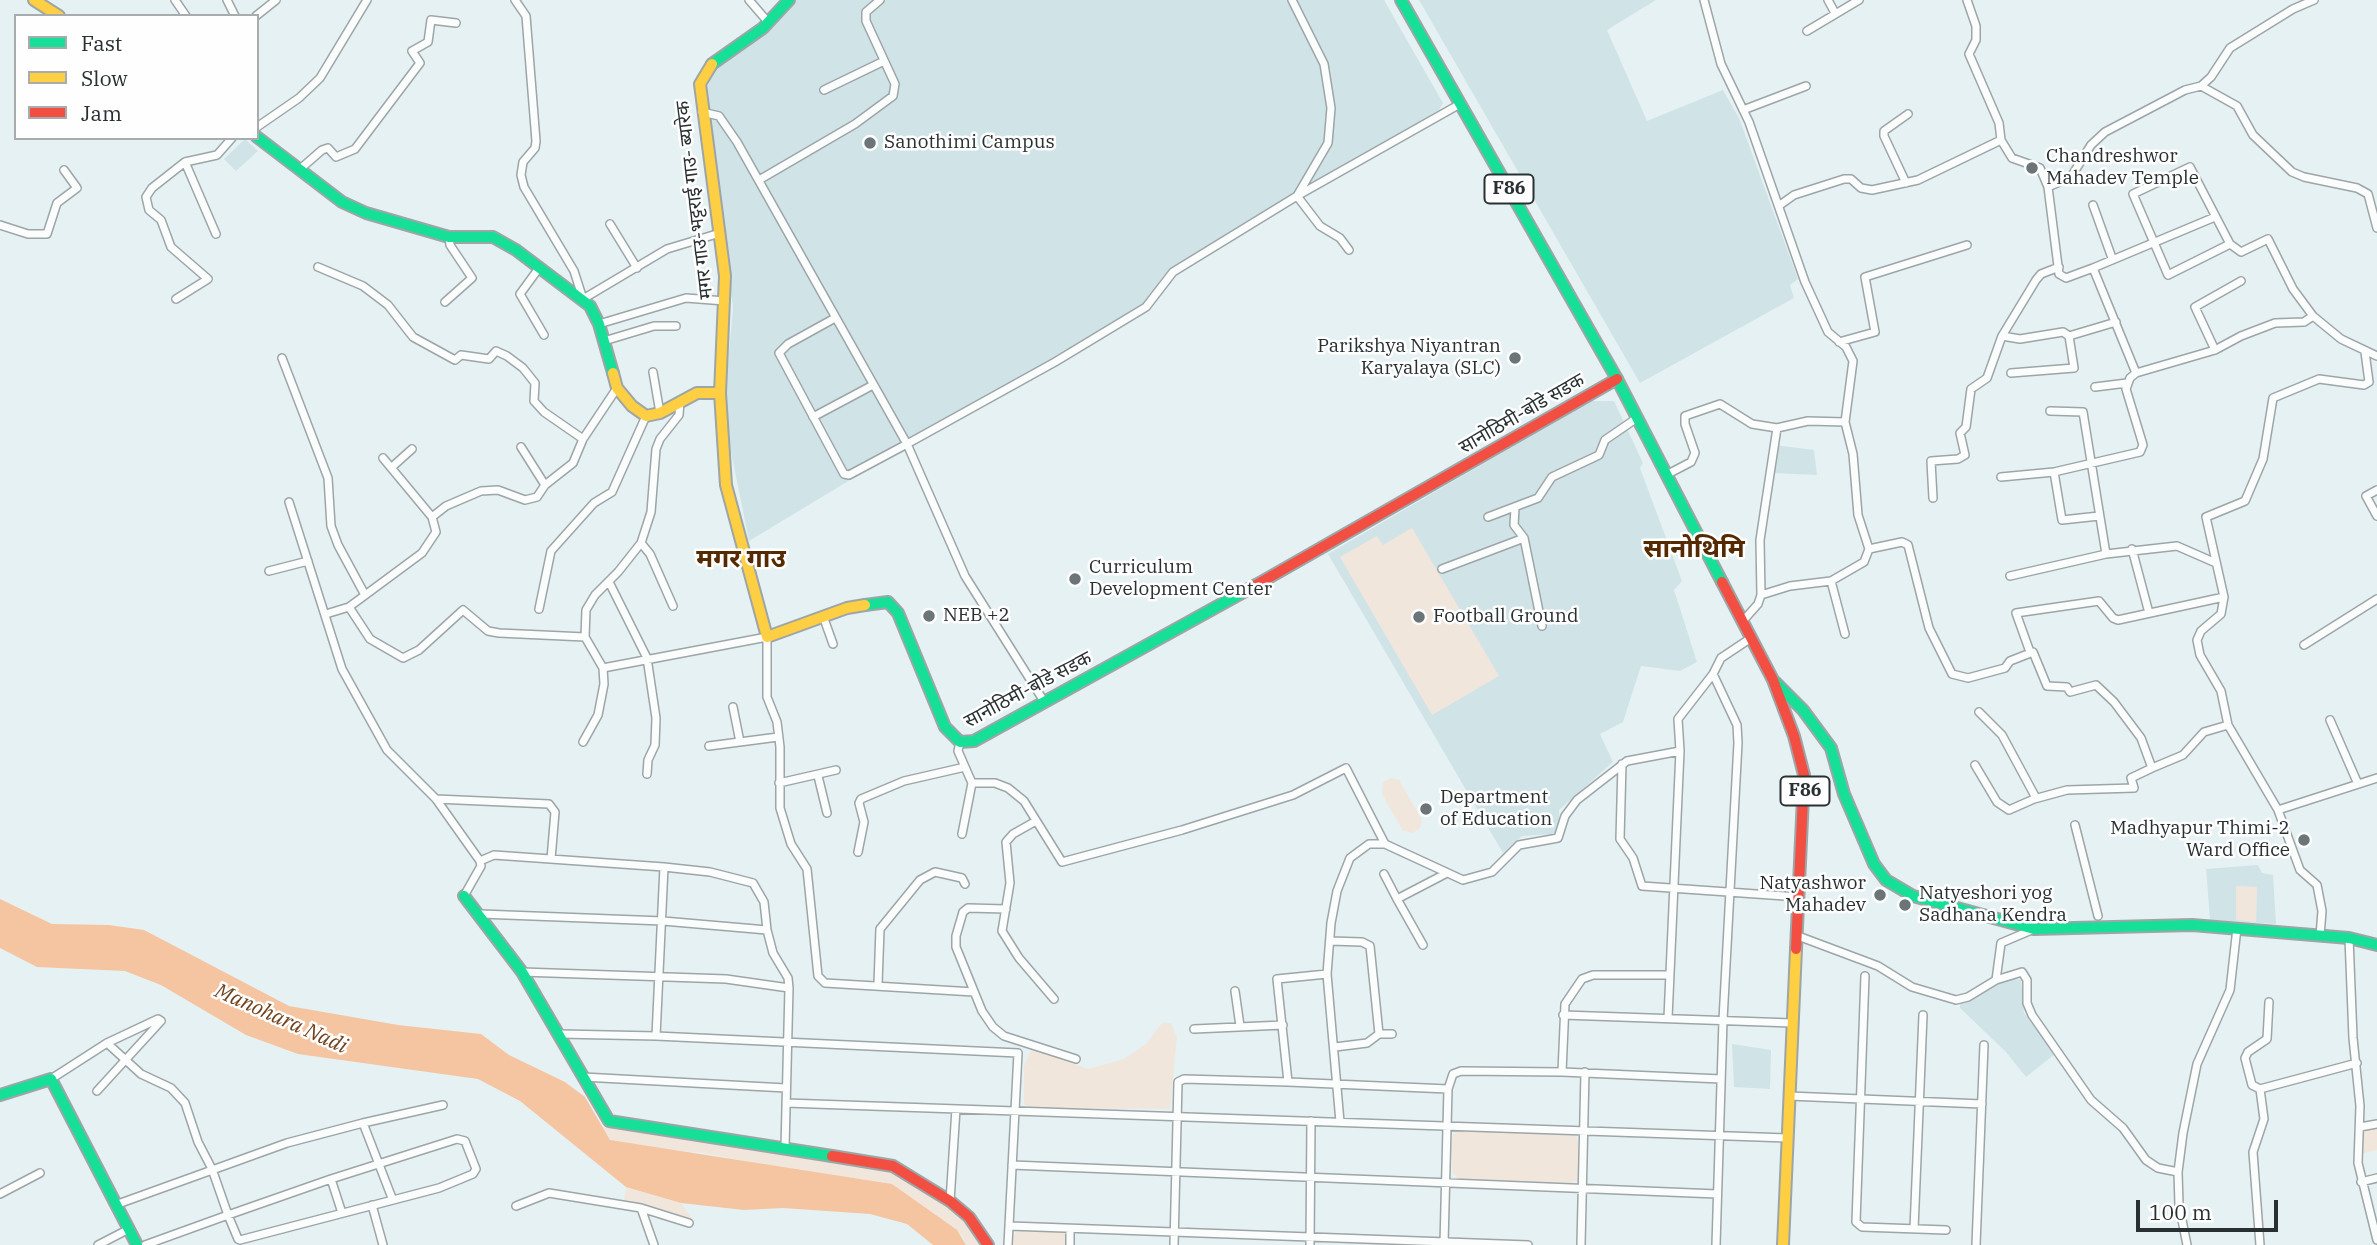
<!DOCTYPE html>
<html>
<head>
<meta charset="utf-8">
<style>
	body { margin:0 }
	#map { position:relative; width:2377px; height:1245px; overflow:hidden; background:#e6f1f3; font-family:"IBM Plex Serif",serif }
	canvas { display:block }
	.legend { position:absolute; left:14px; top:14px; width:245px; height:126px; box-sizing:border-box; background:#fefefe; border:2px solid #a9acac; margin:0; padding:9px 12px; list-style:none; font-size:21px; color:#293032 }
	.legend li { display:flex; align-items:center; gap:14px; height:35px }
	.legend b { width:35px; border:2px solid #a9acac }
	.scale { position:absolute; left:2136px; top:1200px; width:142px; height:32px; box-sizing:border-box; border:4px solid #293032; border-top:0; padding-left:9px; font-size:21px; line-height:24px; white-space:nowrap; color:#293032; -webkit-text-stroke:5px #fefefe; paint-order:stroke }
</style>
</head>
<body>
<div id="map">
<canvas width="2377" height="1245"></canvas>
<ul class="legend">
<li><b style="height:9px;background:#16e098"></b>Fast</li>
<li><b style="height:9px;background:#ffcf43"></b>Slow</li>
<li><b style="height:9px;background:#f24e42"></b>Jam</li>
</ul>
<div class="scale">100 m</div>
</div>
<script>
const ctx = document.querySelector('canvas').getContext('2d');
ctx.lineJoin = 'round';
function fill(path, color) { ctx.fillStyle = color; ctx.fill(path, 'evenodd'); }
const shape = rows => new Path2D(rows.map(r => 'M' + r).join(''));
function strokePath(path, color, width, dash) { ctx.strokeStyle = color; ctx.lineWidth = width; ctx.lineCap = dash ? 'butt' : 'round'; ctx.setLineDash(dash || []); ctx.stroke(path); }
function write(font, color, halo, rows, align = 'center') {
  ctx.font = font + ' "IBM Plex Serif","Noto Sans Devanagari",serif'; ctx.lineWidth = 5; ctx.setLineDash([]); ctx.textBaseline = 'middle'; ctx.strokeStyle = halo; ctx.fillStyle = color; for (const [text, x, y, turn = 0] of rows) {
    ctx.save(); ctx.translate(x, y); ctx.rotate((+turn || 0) * Math.PI / 180); ctx.textAlign = isNaN(turn) ? turn : align; if (halo) ctx.strokeText(text, 0, 0); ctx.fillText(text, 0, 0); ctx.restore();
  }
}
const built = shape([
	[795,0,1384,0,1443,103,1439,110,1165,274,1147,301,749,541,728,437,726,385,733,308,706,90,718,64],
	[1419,0,1656,0,1607,30,1647,121,1723,90,1739,118,1798,279,1790,285,1794,298,1640,383],
	[245,139,258,151,236,171,224,159],
	[1591,401,1614,401,1643,463,1640,468,1682,581,1674,590,1697,662,1680,671,1641,666,1623,722,1600,734,1613,762,1559,810,1560,828,1554,834,1522,836,1503,853,1328,554],
	[1775,445,1814,450,1817,475,1773,473],
	[2258,865,2262,873,2273,875,2276,924,2210,920,2206,869],
	[2016,979,2021,980,2024,1013,2055,1054,2026,1077,2005,1051,1960,1008,1960,1003,2002,982],
	[1732,1044,1771,1050,1770,1089,1734,1087]
]);
const green = shape([
	[1412,528,1499,676,1432,715,1340,557,1377,536,1383,545],
	[1391,778,1399,780,1422,820,1420,828,1413,833,1403,831,1382,794,1383,782],
	[2236,886,2257,887,2256,922,2236,920],
	[1162,1023,1171,1023,1177,1037,1170,1109,1031,1108,1024,1104,1024,1066,1030,1052,1035,1050,1088,1069,1124,1059,1146,1044],
	[601,1127,892,1172,906,1177,966,1221,982,1245,966,1245,963,1236,892,1184,759,1164,704,1153,636,1147,610,1140],
	[2377,1128,2377,1150,2361,1154,2364,1131],
	[1458,1130,1575,1135,1578,1141,1578,1181,1568,1183,1458,1179,1452,1172,1452,1136],
	[626,1187,681,1203,693,1220,624,1201],
	[1020,1229,1067,1233,1067,1245,1013,1245,1014,1235]
]);
const water = shape([
	[0,899,52,924,109,925,144,930,289,1006,398,1025,481,1034,509,1055,565,1082,585,1097,610,1140,892,1184,957,1230,966,1245,933,1245,907,1224,870,1214,783,1208,744,1210,681,1203,626,1187,520,1101,478,1079,298,1054,246,1035,161,985,125,971,37,967,0,948]
]);
const street = shape([
	[175,0,186,16],
	[227,0,235,16],
	[515,0,526,16,536,141,535,148,523,162,521,175,524,187,574,271,583,299,667,249,720,233],
	[749,0,768,22],
	[1292,0,1324,64,1331,108,1328,143,1297,196,1320,226,1340,238,1349,250],
	[1828,0,1835,13],
	[1967,0,1976,26,1976,40,1969,54,1999,123,2001,140],
	[256,16,276,0],
	[1807,31,1859,0],
	[2201,86,2237,106,2253,135,2292,172,2304,177,2357,188,2368,194,2377,228],
	[824,90,884,61],
	[1743,110,1806,86],
	[702,112,719,116,737,142,907,444,849,475,844,474,779,353,788,344,835,318],
	[257,127,299,98,320,78,367,0],
	[299,170,322,150,328,148,336,157,355,149,420,63,412,51,428,42,431,20,456,23],
	[759,180,855,124,893,96,895,84,866,21,866,12,880,0],
	[1906,183,1884,136,1884,131,1908,114],
	[2048,187,2071,177,2091,145,2105,132,2185,90,2201,86,2211,77,2230,48,2293,9,2314,0],
	[1780,205,1794,195,1844,179,1851,179,1861,188,1872,190,1918,180,2001,140,2012,158,2040,168,2048,187,2059,274,2066,278,2093,268,2136,373,2215,350,2241,336,2275,323,2304,322,2313,316,2341,339,2377,356],
	[2093,205,2112,258],
	[610,224,637,268],
	[0,225,28,234,47,234,57,203,77,188,64,170],
	[216,234,185,162,217,155,232,138],
	[2230,244,2168,275,2133,194,2190,167,2230,244,2241,252,2268,239,2293,289,2313,316],
	[318,267,363,286,388,305,413,337,455,360,461,355,489,359,496,351,507,356,523,368,535,383,534,401,544,412,583,439],
	[539,268,520,294,544,335],
	[2093,268,2215,217],
	[176,299,208,279,171,247,161,220,149,210,146,197,152,188,185,162],
	[445,302,472,278,450,245,449,237],
	[599,324,686,298,725,301],
	[2002,336,2020,339,2063,332,2069,336,2116,322],
	[604,341,654,326,676,326],
	[1839,342,1875,332,1865,277,1967,245],
	[2215,350,2195,307,2241,281],
	[282,358,328,478,331,526,338,545,365,595],
	[653,372,660,413],
	[2011,373,2074,368,2069,336],
	[2095,387,2127,383],
	[2050,411,2083,412,2106,554,2177,546,2216,563],
	[813,417,873,385],
	[1845,422,1853,454,1858,515,1869,549,1902,542,1908,545,1929,628,1952,674,1968,678,2005,668,2010,661,2033,652,2047,686,2067,687,2070,692,2096,685,2114,702,2141,738,2152,768,2183,755,2204,732,2228,725],
	[521,447,545,485],
	[383,458,432,517],
	[392,467,412,449],
	[2054,472,2062,520,2099,516],
	[1666,475,1691,462,1695,453,1685,424,1685,416,1720,404,1752,424,1777,428,1808,421,1845,422,1853,361,1846,347,1828,332,1805,282,1749,122,1721,64,1704,0],
	[2001,477,2054,472,2140,452,2143,445,2126,389,2130,378,2136,373],
	[2377,490,2366,496,2377,516],
	[1933,498,1931,461,1958,459,1965,455,1960,433,1966,427,1971,389,1987,378,2002,336,2036,280,2041,274,2059,267],
	[289,502,342,669,387,750,436,799,480,861,481,866,464,896],
	[1515,508,1514,525,1524,538,1542,626],
	[1488,517,1538,498,1552,477,1599,455,1605,440,1637,418],
	[641,543,650,554,673,606],
	[2132,549,2149,613],
	[1442,569,1524,538],
	[269,571,308,561],
	[2010,576,2106,554],
	[1831,581,1845,634],
	[609,582,647,658,656,718,655,745,648,760,647,774],
	[1761,595,1790,586,1831,581,1864,562,1869,549],
	[349,607,370,639,403,658,419,650,463,610,488,631,499,633,585,637],
	[539,609,551,551,594,503,612,492,646,416],
	[326,614,349,607,422,553,436,532,432,517,446,506,481,491,498,490,525,500,537,497,545,485,573,463,583,439,617,388],
	[823,616,833,644],
	[1742,622,1758,604,1761,595,1760,540,1777,428],
	[2304,645,2377,599],
	[2030,652,2016,613,2099,601,2113,618,2118,620,2224,597],
	[603,668,767,637,767,697,777,722,780,747,780,808,791,844,807,869,818,976,825,983,974,992],
	[1045,703,965,576,907,444,1055,362,1146,307,1173,272,1297,196,1460,104],
	[733,707,740,742],
	[1979,712,2002,735,2036,798],
	[2330,720,2358,784],
	[583,742,598,715,604,684,603,668,585,637,586,610,595,595,618,572,641,543,651,512,656,449,660,439,679,415,680,401],
	[960,742,958,751,972,783,995,783,1008,788,1024,801,1062,862,1182,830,1293,795,1346,768,1385,844,1463,880,1492,872,1519,845,1558,838,1565,816,1577,800,1627,761,1680,751,1668,1018],
	[709,746,778,737],
	[1680,751,1678,719,1713,674],
	[1622,764,1620,839,1633,858,1642,886,1799,897],
	[1975,765,1997,802,2009,810,2034,799,2067,790,2134,788,2131,778,2152,768],
	[818,776,827,813],
	[779,783,836,770],
	[436,799,549,804,555,812,551,859],
	[2278,810,2377,778],
	[1036,821,1013,834,1006,842,1010,883,1002,931,1019,958,1054,999],
	[2075,825,2098,916],
	[962,834,972,783],
	[858,852,864,822,859,803,861,799,904,781,965,767],
	[480,861,494,855,664,867,656,1036],
	[664,867,710,872,753,883,764,902,767,930],
	[1384,874,1397,899],
	[1006,909,968,908,963,912,956,936,956,947,982,1011,993,1027,1004,1036,1076,1059],
	[481,914,663,921,767,930,773,953,788,978,789,988,785,1148],
	[1798,936,1878,966,1912,987,1956,1000,1968,997,1996,980,2001,943,2034,929],
	[2320,936,2322,911,2317,885,2300,870,2278,810,2228,725,2221,691,2200,655,2197,640,2201,631,2221,614,2224,597,2206,517,2245,501,2263,459,2273,398,2319,379,2364,385,2369,382,2365,352],
	[2349,938,2353,1038,2360,1106,2358,1163,2377,1240],
	[1330,941,1362,942,1370,946,1379,1034],
	[1423,945,1397,899,1445,874],
	[522,972,726,979,789,988],
	[1865,976,1856,1222,1862,1227,1946,1230],
	[1996,980,2022,972,2027,980,2027,1003,2032,1015,2091,1100,2123,1128,2146,1160,2158,1168,2178,1172],
	[878,984,880,929,920,880,935,872,962,878,965,884],
	[1235,991,1240,1026],
	[1563,1015,1792,1023],
	[1194,1029,1283,1025],
	[560,1034,656,1036,1018,1053,1008,1245],
	[107,1043,141,1074,171,1088,185,1103,198,1142,212,1169,228,1215,238,1239,240,1240,439,1188,473,1174,476,1169,465,1141,457,1139,331,1179,228,1215,145,1245],
	[1335,1047,1367,1043,1379,1034,1392,1034],
	[1562,1072,1565,1004,1582,979,1593,975,1668,975],
	[583,1077,786,1088],
	[51,1079,107,1043,158,1019,161,1021],
	[1288,1082,1277,979,1327,974],
	[2260,1089,2252,1085,2245,1058,2248,1052,2267,1039,2269,1002],
	[97,1091,161,1021],
	[1789,1096,1982,1104],
	[786,1103,1787,1138],
	[1340,1122,1327,974,1331,923,1337,891,1350,858,1369,844,1385,844],
	[363,1123,443,1105],
	[2360,1127,2377,1124],
	[1012,1165,1717,1194],
	[331,1179,342,1213],
	[2361,1182,2377,1178],
	[0,1194,40,1173],
	[950,1201,956,1109],
	[118,1204,287,1143,363,1123,392,1198],
	[372,1205,383,1245],
	[516,1206,549,1193,641,1208,689,1223],
	[641,1208,654,1245],
	[1010,1226,1528,1245],
	[1914,1229,1923,1015],
	[1444,1244,1448,1089,1453,1074,1461,1071,1562,1072,1721,1079],
	[98,1245,129,1229],
	[1070,1245,1070,1230],
	[1174,1245,1178,1082,1184,1079,1288,1082,1448,1089],
	[1310,1245,1311,1121],
	[1581,1245,1585,1072],
	[1716,1245,1723,1020,1738,743,1737,725,1713,674,1721,658,1751,638],
	[1976,1245,1984,1045],
	[2187,1245,2179,1205,2178,1172,2183,1133,2197,1064,2230,990,2237,928],
	[2260,1245,2253,1152,2264,1119,2260,1089,2357,1063]
]);
const fast = shape([
	[1401,0,1617,379,1722,582],
	[712,64,763,28,789,0],
	[257,137,342,202,366,213,449,237,493,237,516,250,590,306,599,324,613,373],
	[865,605,888,602,898,613,945,727,960,742,974,741,1256,585],
	[1775,682,1803,710,1831,748,1844,794,1874,864,1886,880,1913,896,2034,929,2192,925,2349,938,2377,945],
	[464,896,522,972,609,1121,832,1156],
	[0,1095,51,1079,137,1245]
]);
const slow = shape([
	[34,0,59,16],
	[712,64,700,84,725,276,720,393],
	[613,373,617,388,632,406,646,416,660,413,697,393,720,393,726,485,767,637,847,608,865,605],
	[1783,1245,1796,949]
]);
const jam = shape([
	[1722,582,1773,680,1794,736,1804,775,1796,949],
	[1256,585,1617,379],
	[832,1156,893,1166,950,1201,969,1217,988,1245]
]);
const markers = [
	[870,143,7,"#6b7476"],
	[2032,168,7,"#6b7476"],
	[1515,358,7,"#6b7476"],
	[1075,579,7,"#6b7476"],
	[929,616,7,"#6b7476"],
	[1419,617,7,"#6b7476"],
	[1426,809,7,"#6b7476"],
	[2304,840,7,"#6b7476"],
	[1880,895,7,"#6b7476"],
	[1905,905,7,"#6b7476"]
];
const shields = [
	[1509,189,49],
	[1805,791,49]
];
const shieldNames = [
	["F86",1509,189],
	["F86",1805,791]
];
const poiNames = [
	["Sanothimi Campus",884,143],
	["Chandreshwor",2046,157],
	["Mahadev Temple",2046,179],
	["Parikshya Niyantran",1501,347,"right"],
	["Karyalaya (SLC)",1501,369,"right"],
	["Curriculum",1089,568],
	["Development Center",1089,590],
	["NEB +2",943,616],
	["Football Ground",1433,617],
	["Department",1440,798],
	["of Education",1440,820],
	["Madhyapur Thimi-2",2290,829,"right"],
	["Ward Office",2290,851,"right"],
	["Natyashwor",1866,884,"right"],
	["Mahadev",1866,906,"right"],
	["Natyeshori yog",1919,894],
	["Sadhana Kendra",1919,916]
];
const streetNames = [
	["मगर गाउ-भट्टराई गाउ- ब्यारेक",695,200,-97],
	["सानोठिमी-बोडे सडक",1522,414,-30],
	["सानोठिमी-बोडे सडक",1028,690,-28]
];
const waterNames = [
	["Manohara Nadi",281,1019,24]
];
const districtNames = [
	["सानोथिमि",1694,549],
	["मगर गाउ",741,559]
];
fill(built, '#d0e4e8');
fill(green, '#f1e6dc');
fill(water, '#f4c5a0');
strokePath(street, '#9da5a7', 10);
strokePath(fast, '#9da5a7', 14);
strokePath(slow, '#9da5a7', 14);
strokePath(jam, '#9da5a7', 14);
strokePath(street, '#fbfdfd', 7);
strokePath(fast, '#16e098', 10);
strokePath(slow, '#ffcf43', 10);
strokePath(jam, '#f24e42', 10);
for (const [x, y, r, color] of markers) { const dot = new Path2D(); dot.arc(x, y, r, 0, 2 * Math.PI); ctx.fillStyle = color; ctx.fill(dot); strokePath(dot, '#fefefe', 2.5); }
for (const [x, y, w] of shields) { const box = new Path2D(); box.roundRect(x - w / 2, y - 14.5, w, 29, 5); ctx.fillStyle = '#fefefe'; ctx.fill(box); strokePath(box, '#293032', 2); }
write('bold 18px', '#293032', null, shieldNames);
write('19px', '#293032', '#fefefe', poiNames, 'left');
write('19px', '#293032', '#fefefe', streetNames);
write('italic 21px', '#70421c', '#fefefe', waterNames);
write('bold 26px', '#552a01', '#fefefe', districtNames);
</script>
</body>
</html>
